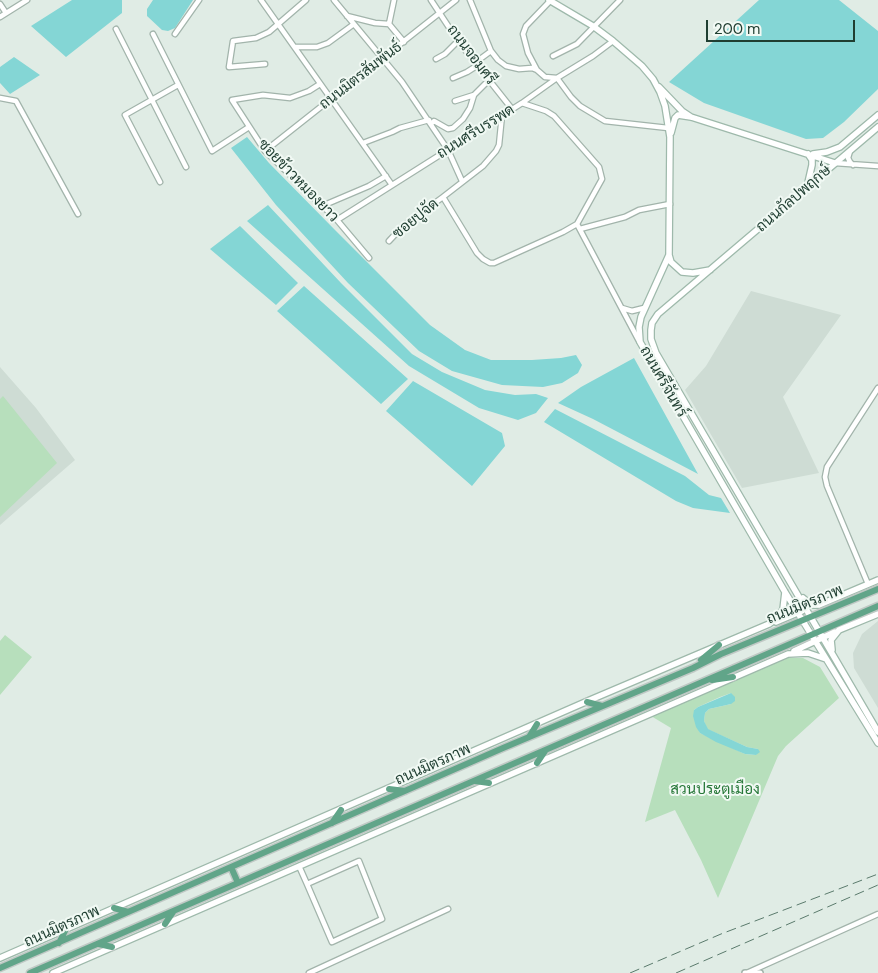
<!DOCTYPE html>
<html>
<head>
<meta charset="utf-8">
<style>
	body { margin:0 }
	#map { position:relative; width:878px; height:973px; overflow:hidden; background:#e0ece5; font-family:"DM Sans",sans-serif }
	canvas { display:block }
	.scale { position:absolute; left:706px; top:20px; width:149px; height:22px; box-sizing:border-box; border:2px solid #1f3e31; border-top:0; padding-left:6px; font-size:15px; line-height:18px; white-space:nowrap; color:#1f3e31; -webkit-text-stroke:4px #f1f9f4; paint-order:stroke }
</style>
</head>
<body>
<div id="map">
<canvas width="878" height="973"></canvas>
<div class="scale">200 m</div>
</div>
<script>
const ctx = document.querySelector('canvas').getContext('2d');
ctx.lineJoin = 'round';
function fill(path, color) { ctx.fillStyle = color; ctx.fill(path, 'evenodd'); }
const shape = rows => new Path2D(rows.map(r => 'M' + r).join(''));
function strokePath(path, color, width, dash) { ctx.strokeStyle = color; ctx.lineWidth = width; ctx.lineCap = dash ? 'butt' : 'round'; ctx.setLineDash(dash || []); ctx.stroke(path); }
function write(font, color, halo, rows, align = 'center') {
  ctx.font = font + ' "DM Sans",Sarabun,sans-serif'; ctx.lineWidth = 4; ctx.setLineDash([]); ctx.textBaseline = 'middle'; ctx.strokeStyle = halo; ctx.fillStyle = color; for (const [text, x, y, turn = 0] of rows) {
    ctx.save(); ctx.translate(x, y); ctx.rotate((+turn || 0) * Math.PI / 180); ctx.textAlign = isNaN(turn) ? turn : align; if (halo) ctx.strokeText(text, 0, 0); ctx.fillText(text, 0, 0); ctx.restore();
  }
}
const built = shape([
	[751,291,841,315,783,397,819,473,742,488,685,390,706,366],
	[0,367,36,408,75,460,0,525],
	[878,621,878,708,854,668,853,653,862,634]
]);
const green = shape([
	[3,396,57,463,0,517,0,399],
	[5,635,32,657,0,695,0,641],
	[788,658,803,658,820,667,839,698,786,746,778,756,718,898,701,860,675,810,645,822,671,728,651,716],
	[731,693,731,704,709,709,705,713,704,721,707,729,747,747,758,749,756,755,745,754,700,733,694,710,698,707,720,697]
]);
const water = shape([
	[72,0,122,0,122,13,66,57,31,26],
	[153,0,193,0,175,28,168,31,162,30,147,16,147,9],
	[759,0,839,0,878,31,878,89,844,122,823,138,806,139,704,103,669,82],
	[14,57,40,75,10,94,0,83,0,67],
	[247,137,269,163,335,230,430,325,465,350,491,360,532,360,561,358,576,355,582,365,578,373,562,383,543,387,502,385,452,371,419,351,348,283,276,205,231,148],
	[268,205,341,283,412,354,442,372,485,390,515,395,536,394,548,398,536,413,518,420,479,408,409,366,247,221],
	[240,226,298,283,276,305,210,249],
	[304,286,408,379,381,404,277,311],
	[634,358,698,474,593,419,558,403,581,387],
	[413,381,502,433,505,446,472,486,386,411],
	[555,409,685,476,709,495,721,498,730,513,693,508,676,501,544,422],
	[731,693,735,697,735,701,731,704,709,709,705,713,704,721,708,729,747,747,758,749,760,752,756,755,745,754,716,742,700,733,696,727,693,716,694,710,698,707]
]);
const minor = shape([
	[261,0,392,185],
	[334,0,402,82,448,150,462,181],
	[431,0,458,41,512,109],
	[470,0,491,51],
	[550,1,526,26,523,34,528,53,537,70,545,77,557,78,571,97,580,106,605,121,668,128],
	[0,4,6,13],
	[347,16,375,23,389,24,404,42],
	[0,17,27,0],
	[389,24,394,0],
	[116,29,186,167],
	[153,34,212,151,249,127],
	[175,34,199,0],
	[295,47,317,47,328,43,354,24],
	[553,56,577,44,620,0],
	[436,59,445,54,458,41],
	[476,62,491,51,498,60,506,66,519,69,532,68,537,70],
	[265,64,229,67,233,41,256,38,269,32,306,0],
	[453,78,467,72,478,65],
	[320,84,309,91,290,98,263,95,232,100,265,151,337,220,369,258],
	[0,98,16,101,78,214],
	[455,101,474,95,489,80],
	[502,115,499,145,496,151,483,166,443,197,477,253,483,259,490,263,494,263,563,232,577,224,602,179,599,167,554,116,546,111,522,103],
	[431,124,434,121,448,129,453,128,463,119,470,108,474,95],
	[363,143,392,132,400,128,429,120],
	[265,151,456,0],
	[850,151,848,158,850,162,853,165],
	[835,163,878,166],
	[160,182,125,115,178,85],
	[322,206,369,186,386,176],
	[337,220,522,103,557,78,593,56,613,41],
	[577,224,639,341],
	[580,229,625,217,639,210,670,204],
	[389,241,403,226,443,197],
	[622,308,632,311,644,308],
	[868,584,827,486,825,477,827,467,878,388],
	[299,866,307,884,332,942,382,919,359,861,307,884],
	[749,972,878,914],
	[309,973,448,909]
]);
const tertiary = shape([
	[745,973,760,973]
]);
const secondary = shape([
	[549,0,593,26,613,41,642,66,653,79,660,92,665,106,670,137,669,255,641,317,639,327,640,342,785,592,878,743],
	[659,87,682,111,691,117],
	[878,127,658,314,652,323,651,330,651,339,656,353,878,732],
	[671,133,675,118,678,115,691,117,835,163],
	[813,154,827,152,840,147,878,115],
	[807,187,812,165,812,160,808,154],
	[669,255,671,262,682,272,693,273,710,270],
	[803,598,811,605,819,605,878,580],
	[776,622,802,611],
	[832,650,831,640,839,630,878,614],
	[794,651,835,632],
	[0,958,590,700,769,624,778,617,783,609,785,592],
	[53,973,788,654,808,653,826,659]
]);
const primary = shape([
	[701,660,719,645],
	[712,680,733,677],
	[587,702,602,706],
	[529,737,537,724],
	[537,763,545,751],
	[475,781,489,783],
	[389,789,405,791],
	[332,823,341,810],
	[231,867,238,883],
	[114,908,128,912],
	[165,924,173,912],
	[59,943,66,929],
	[99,944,112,947],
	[0,968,503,748,693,668,721,654,878,589],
	[30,973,878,606]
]);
const rail = shape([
	[630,973,721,934,878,874],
	[676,973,878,885]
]);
const streetNames = [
	["ถนนจอมศรี",471,55,53],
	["ถนนมิตรสัมพันธ์",361,76,-38],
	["ถนนศรีบรรพด",476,132,-32],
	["ซอยข้าวหมองยาว",298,181,46],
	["ถนนกัลปพฤกษ์",794,199,-41],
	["ซอยปูจัด",416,219,-39],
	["ถนนศรีจันทร์",663,382,60],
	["ถนนมิตรภาพ",805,605,-22],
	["ถนนมิตรภาพ",433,765,-24],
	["ถนนมิตรภาพ",62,927,-24]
];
const parkNames = [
	["สวนประตูเมือง",715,790]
];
fill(built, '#cedcd4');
fill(green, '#b7dfbc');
fill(water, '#84d6d5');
strokePath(minor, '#a2b4ab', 7);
strokePath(tertiary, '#a2b4ab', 8);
strokePath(secondary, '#9eb9ab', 8);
strokePath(primary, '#c0c9c5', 9);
strokePath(minor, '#fff', 4.5);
strokePath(tertiary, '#fff', 5);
strokePath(secondary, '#fff', 5.5);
strokePath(primary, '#61a589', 6);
strokePath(rail, '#5a7a6c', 1, [10, 5]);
write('15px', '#1f3e31', '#f1f9f4', streetNames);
write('15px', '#277839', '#f1f9f4', parkNames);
</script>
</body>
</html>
